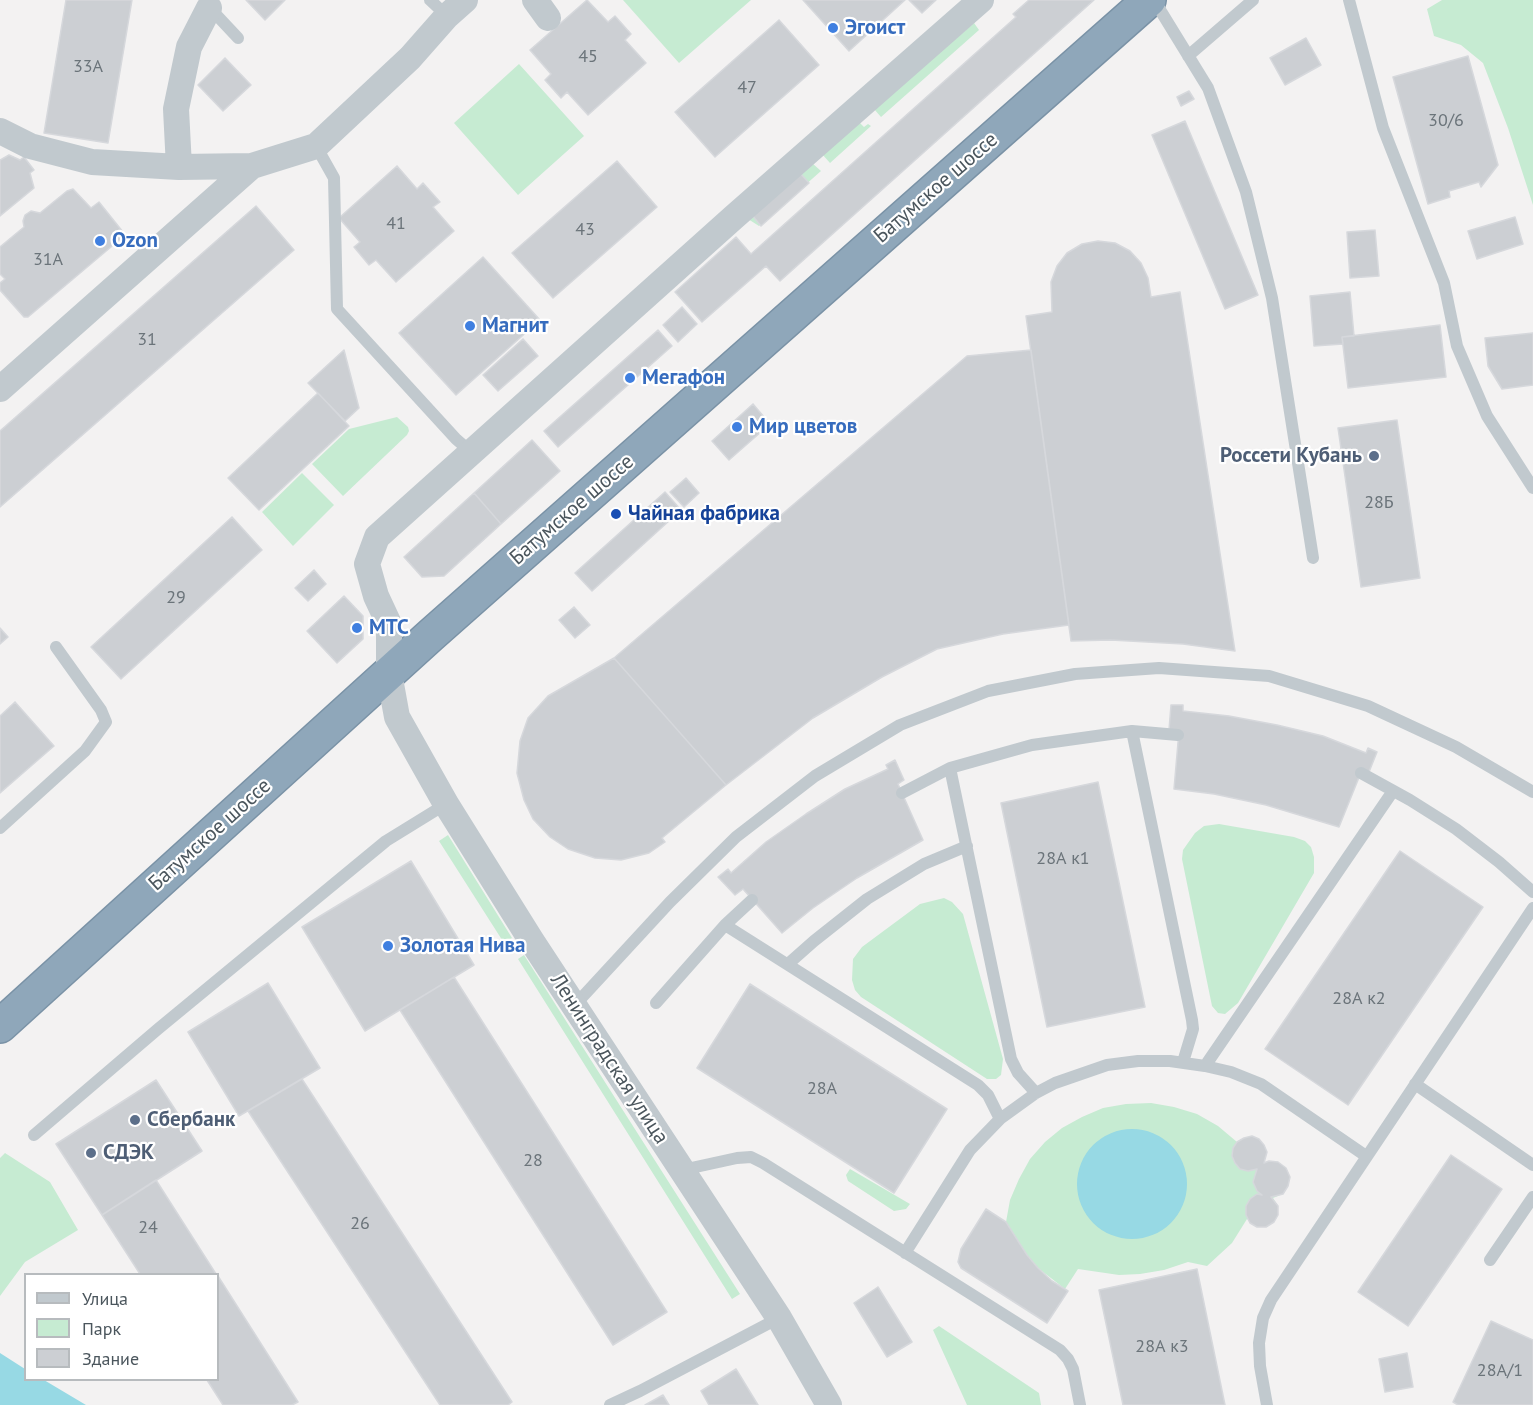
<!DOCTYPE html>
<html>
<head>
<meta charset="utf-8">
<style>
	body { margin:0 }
	#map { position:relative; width:1533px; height:1405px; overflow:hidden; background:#f3f2f2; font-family:"PT Sans",sans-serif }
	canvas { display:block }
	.legend { position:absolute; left:24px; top:1273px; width:195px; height:108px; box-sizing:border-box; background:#fff; border:2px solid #b7bbbe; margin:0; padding:8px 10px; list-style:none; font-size:18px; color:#4b565d }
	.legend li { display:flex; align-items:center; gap:12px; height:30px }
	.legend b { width:30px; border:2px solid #b7bbbe }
</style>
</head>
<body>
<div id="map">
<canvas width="1533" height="1405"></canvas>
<ul class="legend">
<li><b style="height:8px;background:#c1c9ce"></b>Улица</li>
<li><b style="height:16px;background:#c6ebd2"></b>Парк</li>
<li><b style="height:16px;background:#cccfd3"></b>Здание</li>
</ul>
</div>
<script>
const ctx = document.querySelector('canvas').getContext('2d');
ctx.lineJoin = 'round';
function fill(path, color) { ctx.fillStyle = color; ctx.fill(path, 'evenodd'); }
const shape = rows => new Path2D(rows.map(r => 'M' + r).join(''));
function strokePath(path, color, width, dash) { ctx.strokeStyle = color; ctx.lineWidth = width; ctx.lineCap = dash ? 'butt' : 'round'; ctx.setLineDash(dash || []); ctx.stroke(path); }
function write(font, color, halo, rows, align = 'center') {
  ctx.font = font + ' "PT Sans",sans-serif'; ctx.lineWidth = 4.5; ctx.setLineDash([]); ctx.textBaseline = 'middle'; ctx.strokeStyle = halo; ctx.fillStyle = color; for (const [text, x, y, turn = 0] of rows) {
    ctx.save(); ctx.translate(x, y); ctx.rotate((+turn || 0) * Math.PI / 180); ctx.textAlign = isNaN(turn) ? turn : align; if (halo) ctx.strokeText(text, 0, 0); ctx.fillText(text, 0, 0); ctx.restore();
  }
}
const green = shape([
	[623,0,751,0,679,63],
	[1442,0,1533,0,1533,205,1508,128,1483,63,1461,45,1434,36,1427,9],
	[974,23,979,30,881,117,874,109],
	[519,64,584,136,518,195,454,123],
	[859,122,864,127,868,124,871,126,830,163,822,154],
	[812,163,821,171,759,226,748,219],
	[397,417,408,427,409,431,407,435,343,496,312,464,349,429],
	[302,473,334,505,293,546,262,512],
	[1219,824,1294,837,1305,841,1311,847,1314,857,1314,873,1238,1003,1225,1014,1218,1013,1212,1006,1182,859,1183,850,1195,833,1204,826],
	[448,835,512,938,504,943,439,841],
	[944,898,952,902,963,914,1003,1059,1001,1075,996,1079,987,1079,861,997,855,990,852,980,853,959,862,947,920,904],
	[524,955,740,1294,732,1299,518,959],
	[1151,1103,1174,1107,1197,1114,1218,1126,1237,1142,1244,1138,1252,1136,1259,1139,1264,1145,1267,1152,1264,1163,1269,1161,1290,1177,1288,1186,1283,1194,1273,1198,1278,1206,1257,1227,1247,1219,1232,1243,1207,1266,1188,1262,1164,1270,1140,1274,1119,1275,1078,1269,1065,1289,1038,1268,1027,1255,1006,1222,1010,1200,1019,1179,1030,1159,1045,1142,1062,1128,1082,1117,1103,1108,1126,1104],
	[5,1153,50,1182,78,1230,25,1262,0,1296,0,1158],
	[850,1169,910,1204,906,1209,894,1211,848,1181,846,1175],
	[939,1326,1039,1393,1041,1405,967,1405,933,1330]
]);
const water = shape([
	'1077 1184a55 55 0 1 1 110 0a55 55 0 1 1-110 0Z',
	[0,1353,25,1369,26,1380,44,1380,86,1405,0,1405]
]);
const building = shape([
	[66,0,132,0,108,143,44,133,66,0],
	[246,0,285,0,265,20,246,0],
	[587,0,608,22,615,16,631,34,625,40,646,63,588,115,567,92,561,98,545,80,551,74,530,50,587,0],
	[803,0,905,0,849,51,803,0],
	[909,0,936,0,922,13,909,0],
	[1029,0,1094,0,780,281,766,266,702,322,675,292,736,237,751,254,1016,17,1013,14,1029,0],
	[779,20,819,65,715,157,675,112,779,20],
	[1306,38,1321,65,1285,85,1270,58,1306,38],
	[1468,56,1498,165,1481,187,1479,182,1449,191,1450,197,1428,204,1393,77,1468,56],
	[225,58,251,85,223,111,198,85,225,58],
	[1189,91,1194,99,1181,106,1177,97,1189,91],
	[1185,121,1258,295,1225,309,1152,135,1185,121],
	[9,155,20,160,24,157,34,170,30,173,34,188,0,216,0,160,9,155],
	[617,161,657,207,553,298,512,253,617,161],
	[397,166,417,189,423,183,440,202,433,207,454,231,396,282,376,260,369,265,354,247,360,242,339,218,397,166],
	[800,173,809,183,761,226,752,215,800,173],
	[73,189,91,208,99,202,123,232,124,236,28,317,24,317,0,290,0,283,5,279,0,274,0,247,24,227,23,221,25,215,31,211,40,213,67,191,73,189],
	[256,206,294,250,0,507,0,431,256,206],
	[1515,217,1523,244,1477,259,1468,231,1515,217],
	[1375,230,1379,276,1350,278,1347,232,1375,230],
	[1098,241,1115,243,1130,251,1141,263,1148,278,1151,297,1180,292,1235,651,1183,644,1111,640,1071,641,1026,316,1052,312,1051,282,1057,266,1067,253,1082,244,1098,241],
	[483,257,540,320,456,395,399,333,483,257],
	[1350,292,1354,336,1342,337,1343,344,1314,346,1310,296,1350,292],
	[682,307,697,324,678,342,663,325,682,307],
	[1440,325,1446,377,1348,388,1342,337,1440,325],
	[658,330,672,346,558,447,544,431,658,330],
	[1533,333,1533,385,1502,389,1488,366,1485,338,1533,333],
	[523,339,538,356,498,391,483,375,523,339],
	[344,350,359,408,345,421,308,383,344,350],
	[1031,350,1069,625,1003,634,937,649,882,677,813,718,726,785,614,658,967,356,1031,350],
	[318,393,349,426,259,510,228,478,318,393],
	[753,404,770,424,729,460,712,441,753,404],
	[1397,420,1420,578,1361,587,1338,428,1397,420],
	[532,440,560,471,501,524,474,493,532,440],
	[686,478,699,493,684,507,670,492,686,478],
	[665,492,681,510,592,591,575,573,665,492],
	[474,493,501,524,444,576,422,577,404,557,474,493],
	[232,517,262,550,121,679,91,647,232,517],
	[314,570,326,584,308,601,295,588,314,570],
	[344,596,363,616,363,639,337,663,307,631,344,596],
	[574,607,590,625,575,638,559,620,574,607],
	[0,628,8,637,0,644,0,628],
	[614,658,726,785,662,838,665,842,649,853,621,860,595,858,568,849,550,837,533,819,524,800,517,773,520,741,528,718,548,696,614,658],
	[15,702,54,746,0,793,0,716,15,702],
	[1171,705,1183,705,1183,711,1229,716,1277,725,1323,736,1366,753,1368,748,1377,752,1369,772,1362,770,1339,827,1266,805,1214,794,1174,789,1179,731,1169,730,1171,705],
	[895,760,904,780,898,784,923,840,857,878,813,908,782,933,743,889,735,895,718,877,728,869,731,873,766,842,806,814,845,789,888,769,886,765,895,760],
	[1098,782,1145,1007,1047,1027,1001,803,1098,782],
	[1400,851,1483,907,1348,1105,1265,1049,1400,851],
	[411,861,474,965,365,1031,302,927,411,861],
	[454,977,667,1312,613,1345,400,1010,454,977],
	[268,983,320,1068,239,1116,188,1032,268,983],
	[750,984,947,1109,894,1193,697,1068,750,984],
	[302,1079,512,1402,508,1405,440,1405,248,1111,302,1079],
	[156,1080,202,1151,102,1215,56,1144,156,1080],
	[1252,1136,1259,1139,1264,1145,1267,1152,1264,1163,1269,1161,1278,1162,1286,1168,1290,1177,1288,1186,1283,1194,1271,1197,1278,1206,1278,1215,1274,1222,1266,1227,1257,1227,1250,1223,1246,1215,1246,1206,1250,1199,1257,1194,1262,1195,1257,1191,1253,1182,1257,1169,1248,1171,1240,1169,1235,1163,1232,1156,1233,1148,1237,1142,1244,1138,1252,1136],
	[1451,1155,1502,1189,1408,1326,1358,1292,1451,1155],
	[156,1180,216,1274,140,1274,102,1215,156,1180],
	[986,1209,1006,1222,1027,1255,1038,1268,1052,1281,1068,1291,1047,1323,961,1268,958,1262,961,1249,986,1209],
	[1197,1269,1225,1405,1123,1405,1099,1290,1197,1269],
	[218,1276,298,1402,292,1405,223,1405,207,1380,218,1380,218,1276],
	[878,1287,912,1342,887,1357,854,1303,878,1287],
	[1491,1321,1533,1340,1533,1405,1458,1405,1453,1402,1491,1321],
	[1407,1353,1413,1387,1385,1392,1379,1359,1407,1353],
	[736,1369,758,1405,709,1405,701,1391,736,1369],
	[663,1395,669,1405,645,1405,663,1395]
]);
const lane = shape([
	[430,0,447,16],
	[1154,0,1208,88,1246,192,1272,298,1313,558],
	[1349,0,1383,128,1444,283,1457,346,1487,416,1533,488],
	[208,6,238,38],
	[1188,56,1253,0],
	[316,146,334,178,337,309,456,439,471,452],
	[1132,731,1192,1020,1193,1029,1183,1062],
	[950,768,1011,1059,1018,1073,1036,1093],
	[1361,773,1410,800,1456,829,1499,862,1533,892],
	[902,793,950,768,1032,745,1132,731,1178,735],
	[0,828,85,751,106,722,101,710,56,647],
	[725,925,978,1085,988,1095,1000,1119],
	[788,964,814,941,867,899,924,864,967,846],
	[656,1003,725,925,752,900],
	[574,1006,670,902,736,837,815,776,900,725,988,691,1075,674,1159,668,1269,676,1368,706,1456,747,1533,792],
	[1205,1066,1393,791],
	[1415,1084,1533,1165],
	[34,1135,158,1029,386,841,446,804],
	[682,1170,737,1158,751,1157,763,1163,1060,1350,1068,1359,1073,1369,1080,1405],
	[905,1253,970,1150,1000,1119,1036,1093,1055,1083,1107,1065,1138,1061,1170,1061,1205,1066,1231,1072,1261,1084,1366,1156],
	[1490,1260,1533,1197],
	[610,1405,640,1391,779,1318],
	[1267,1405,1260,1366,1259,1343,1263,1318,1271,1300,1533,908]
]);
const street = shape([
	[535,0,548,18],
	[0,131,30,146,92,162,179,167,252,166],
	[179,167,176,109,189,47,209,8],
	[0,389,252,166,316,146,410,58,447,16,465,0],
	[829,1405,779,1318,531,940,446,804,397,717,389,673,389,624,376,596,367,564,377,537,734,217,981,0]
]);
const highway = shape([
	[0,1026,431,635,1149,0]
]);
const markers = [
	[833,28,6,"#3f7fe0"],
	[100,241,6,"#3f7fe0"],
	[470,326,6,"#3f7fe0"],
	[630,378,6,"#3f7fe0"],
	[737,427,6,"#3f7fe0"],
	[1374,456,6,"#5c6f8a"],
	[616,514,6,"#1a4fb4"],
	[357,628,6,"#3f7fe0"],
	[388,946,6,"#3f7fe0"],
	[135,1120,6,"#5c6f8a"],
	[91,1153,6,"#5c6f8a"]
];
const numberNames = [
	["45",588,57],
	["33А",88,67],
	["47",747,88],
	["30/6",1446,121],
	["41",396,224],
	["43",585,230],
	["31А",48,260],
	["31",147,340],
	["28Б",1379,503],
	["29",176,598],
	["28А к1",1063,859],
	["28А к2",1359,999],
	["28А",822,1089],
	["28",533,1161],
	["26",360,1224],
	["24",148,1228],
	["28А к3",1162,1347],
	["28А/1",1500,1371]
];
const shopNames = [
	["Эгоист",845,28],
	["Ozon",112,241],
	["Магнит",482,326],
	["Мегафон",642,378],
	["Мир цветов",749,427],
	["МТС",369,628],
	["Золотая Нива",400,946]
];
const streetNames = [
	["Батумское шоссе",936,188,-41],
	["Батумское шоссе",572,510,-41],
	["Батумское шоссе",210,835,-42],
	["Ленинградская улица",609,1059,57]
];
const serviceNames = [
	["Россети Кубань",1362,456,"right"],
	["Сбербанк",147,1120],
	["СДЭК",103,1153]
];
const transitNames = [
	["Чайная фабрика",628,514]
];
fill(green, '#c6ebd2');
fill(water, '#97d9e4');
fill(building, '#cccfd3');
strokePath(building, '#d6d8dc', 1.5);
strokePath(highway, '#7a92a6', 36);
strokePath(lane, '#c1c9ce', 12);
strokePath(street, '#c1c9ce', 26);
strokePath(highway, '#8fa7ba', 33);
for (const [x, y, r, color] of markers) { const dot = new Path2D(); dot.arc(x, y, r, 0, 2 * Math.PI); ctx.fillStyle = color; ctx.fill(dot); strokePath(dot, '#fff', 2); }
write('18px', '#6b747a', null, numberNames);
write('bold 21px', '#366cbe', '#fff', shopNames, 'left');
write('21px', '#4b565d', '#fff', streetNames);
write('bold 21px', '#4e5e75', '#fff', serviceNames, 'left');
write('bold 21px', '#164399', '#fff', transitNames, 'left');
</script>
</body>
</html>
